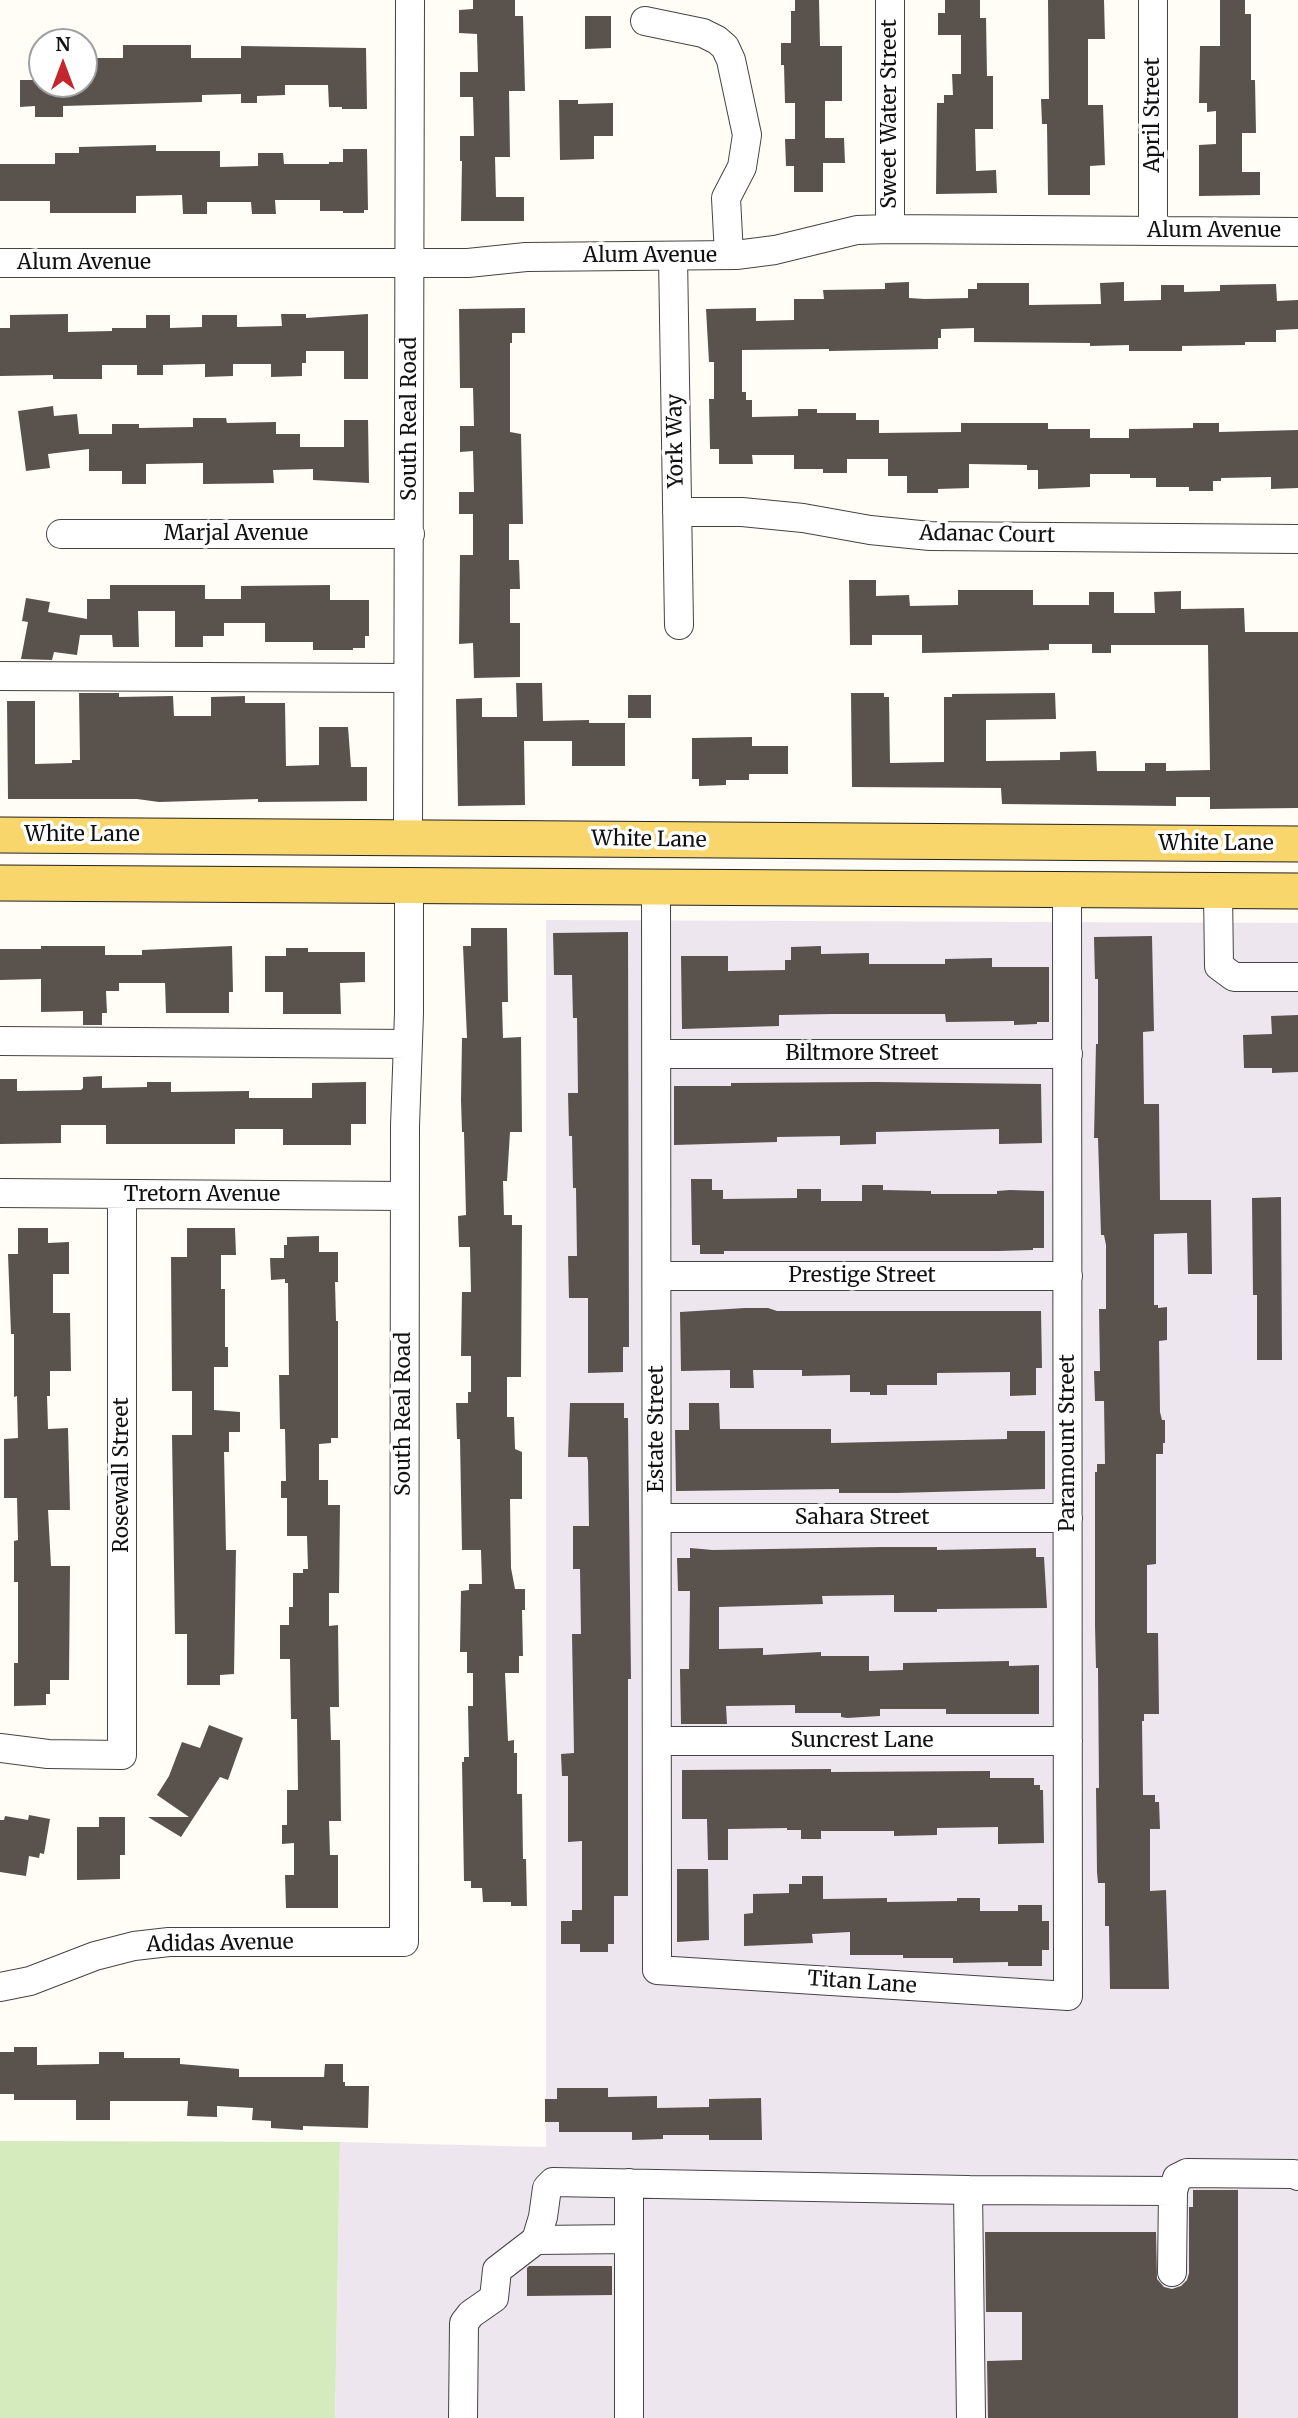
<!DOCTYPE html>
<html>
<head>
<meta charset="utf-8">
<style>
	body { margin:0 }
	#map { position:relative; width:1298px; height:2418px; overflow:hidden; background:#fffdf5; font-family:Merriweather,serif }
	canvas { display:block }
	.north { position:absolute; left:28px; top:28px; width:70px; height:70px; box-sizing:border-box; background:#fff; border:2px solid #a0a0a0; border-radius:50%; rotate:0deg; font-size:19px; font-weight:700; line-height:28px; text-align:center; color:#111 }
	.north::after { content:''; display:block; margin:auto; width:24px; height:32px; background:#c4262e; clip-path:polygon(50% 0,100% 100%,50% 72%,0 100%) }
</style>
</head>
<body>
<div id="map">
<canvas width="1298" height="2418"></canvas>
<div class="north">N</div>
</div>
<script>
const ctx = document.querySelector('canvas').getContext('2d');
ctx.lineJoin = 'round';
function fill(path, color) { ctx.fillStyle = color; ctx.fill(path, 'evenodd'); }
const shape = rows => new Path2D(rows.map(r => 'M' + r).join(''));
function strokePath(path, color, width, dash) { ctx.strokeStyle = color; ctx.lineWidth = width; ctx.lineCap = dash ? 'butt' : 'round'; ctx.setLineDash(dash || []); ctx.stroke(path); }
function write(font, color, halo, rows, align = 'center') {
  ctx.font = font + ' Merriweather,serif'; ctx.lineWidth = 7; ctx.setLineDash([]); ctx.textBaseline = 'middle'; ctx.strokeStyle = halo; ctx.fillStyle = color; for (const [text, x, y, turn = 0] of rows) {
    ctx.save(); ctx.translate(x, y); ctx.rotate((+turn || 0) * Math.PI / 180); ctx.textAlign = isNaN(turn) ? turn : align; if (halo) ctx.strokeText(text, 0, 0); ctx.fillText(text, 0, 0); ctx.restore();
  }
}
const industrial = shape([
	[546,920,1298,923,1298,2418,335,2418,340,2142,546,2147]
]);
const green = shape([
	[0,2141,340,2142,335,2418,0,2418]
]);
const building = shape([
	[473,0,515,0,515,16,523,16,525,91,509,91,510,157,495,157,496,197,524,197,524,221,461,221,462,161,460,161,460,136,474,136,473,97,460,97,460,72,478,72,477,34,459,33,459,10,473,9],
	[795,0,819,0,820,46,842,46,842,101,825,101,825,138,844,138,845,163,823,163,823,192,794,192,794,166,786,166,785,139,795,139,795,103,785,103,784,65,781,65,781,43,791,43,791,11,795,11],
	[945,0,980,0,980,18,986,18,987,76,993,76,993,129,975,129,976,171,996,170,997,193,936,194,937,103,944,103,944,95,953,95,952,74,961,74,961,35,938,35,938,13,945,13],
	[1048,0,1104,0,1105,39,1088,39,1088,105,1103,105,1105,165,1090,166,1090,195,1048,195,1047,124,1042,124,1041,99,1049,99],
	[1220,0,1245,0,1245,14,1251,14,1251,80,1255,80,1256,133,1242,133,1242,172,1260,172,1260,195,1199,196,1199,145,1216,144,1216,111,1207,112,1207,103,1199,103,1200,46,1220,46],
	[585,16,611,16,611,48,585,49],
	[123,45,191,45,191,58,241,58,241,46,366,48,367,109,342,109,342,107,329,107,328,85,285,85,285,95,257,96,257,103,241,103,241,94,202,95,202,102,63,106,63,117,35,117,35,106,20,107,20,80,42,80,42,84,84,84,84,58,123,58],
	[559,100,578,100,578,104,613,103,613,136,594,136,594,159,560,160],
	[156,145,156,151,220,151,220,167,258,166,258,153,283,153,284,164,329,164,329,162,343,162,343,149,367,149,368,210,364,210,364,213,343,213,343,211,320,211,320,200,275,200,276,214,252,214,251,202,207,202,207,214,183,214,182,195,136,196,136,213,50,213,50,201,0,201,0,164,55,164,55,153,79,153,79,147],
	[909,282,909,298,925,299,968,298,968,289,977,289,977,283,1029,283,1029,305,1101,304,1100,283,1124,282,1124,301,1161,300,1161,285,1184,285,1184,292,1220,291,1220,285,1276,284,1277,301,1298,300,1298,329,1276,330,1276,342,1245,342,1245,345,1182,346,1182,351,1129,351,1129,345,1090,346,1090,343,974,342,974,328,941,329,941,338,938,338,938,349,829,351,829,349,742,350,742,392,746,392,746,400,752,400,752,417,798,416,798,409,817,409,817,413,856,413,856,420,879,420,879,433,961,432,961,423,1048,423,1048,429,1090,429,1090,438,1129,438,1129,429,1193,428,1193,423,1219,423,1219,432,1298,430,1298,488,1271,489,1271,477,1221,478,1221,481,1213,481,1213,491,1189,491,1189,487,1156,487,1156,478,1130,478,1130,474,1090,474,1090,487,1038,489,1038,470,1027,470,1027,465,969,464,969,488,938,489,938,493,907,493,907,476,888,476,888,459,847,459,847,473,823,473,823,469,794,469,794,455,752,455,753,464,719,464,719,449,710,449,709,399,714,399,714,362,709,362,706,309,756,308,756,321,794,320,794,299,824,299,823,290,885,289,885,283],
	[525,308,525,333,512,333,512,343,510,343,510,432,521,434,523,524,509,524,509,560,519,560,520,589,510,589,510,623,520,623,520,677,474,678,473,643,459,644,460,555,473,555,473,514,459,514,459,492,474,492,473,451,460,452,460,426,474,426,473,388,460,388,459,309],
	[68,314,68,332,112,331,112,328,146,328,146,315,170,315,170,328,202,327,202,315,237,315,237,327,282,326,281,314,306,314,306,318,368,314,368,379,344,379,344,351,306,351,306,363,302,363,302,376,271,377,271,364,233,364,233,376,205,377,205,364,163,365,163,375,137,375,137,365,102,365,102,379,53,379,53,375,0,376,0,328,10,328,10,315],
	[53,406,54,416,77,414,79,434,112,434,112,424,139,424,139,428,193,427,193,418,226,418,227,423,276,422,276,434,300,434,300,447,344,447,344,420,368,420,369,483,313,480,313,469,273,470,274,483,203,484,203,463,146,464,146,484,122,484,122,471,89,471,89,449,48,454,50,468,26,471,18,411],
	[849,580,876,580,876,596,909,595,910,606,958,605,958,590,1033,590,1033,605,1089,605,1089,592,1114,592,1114,613,1155,613,1154,592,1181,591,1181,609,1244,608,1245,632,1298,632,1298,808,1210,809,1210,797,1176,797,1176,806,1002,804,1001,788,852,787,851,693,884,693,884,697,889,697,890,763,944,762,944,697,952,697,952,694,1055,693,1056,719,986,720,986,761,1060,760,1060,752,1096,751,1097,771,1145,771,1145,763,1166,763,1166,771,1210,770,1208,645,1111,645,1111,653,1092,653,1092,644,1049,644,1049,650,922,653,922,635,872,635,872,645,850,645],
	[110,585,205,585,205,599,241,599,241,586,330,585,330,600,369,600,369,636,365,636,365,648,353,648,353,650,313,650,313,642,265,642,265,623,224,623,224,636,203,636,203,647,175,647,175,611,138,611,139,647,113,647,112,635,80,635,77,655,54,652,52,660,21,659,28,622,22,621,26,598,50,602,48,612,87,619,87,599,110,599],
	[516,683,542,683,543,721,589,720,589,723,625,723,625,766,572,766,572,741,524,741,525,805,458,806,456,699,482,698,482,717,517,717],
	[79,693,119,693,119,697,173,696,174,716,211,716,211,697,245,696,245,703,285,703,286,766,319,765,319,727,348,727,351,767,367,767,367,801,258,802,258,799,159,802,137,799,8,799,7,701,35,701,35,764,72,763,72,760,80,760],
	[628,695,651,695,651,718,628,718],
	[752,737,752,746,788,746,788,774,749,774,749,780,726,780,726,785,699,786,699,779,692,779,692,738],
	[471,928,507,928,508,1002,502,1002,503,1038,521,1037,522,1132,510,1132,507,1181,503,1181,504,1215,512,1215,512,1225,522,1225,521,1377,507,1377,507,1417,514,1417,515,1449,522,1452,522,1499,510,1499,511,1568,515,1589,525,1589,525,1610,522,1610,523,1656,519,1656,519,1673,505,1673,508,1741,514,1740,514,1753,517,1753,517,1794,522,1794,523,1859,526,1859,527,1906,511,1906,511,1902,483,1902,482,1888,471,1888,471,1881,464,1881,462,1762,464,1762,464,1757,469,1757,468,1706,473,1706,473,1673,467,1673,467,1652,460,1652,461,1591,469,1590,469,1584,482,1584,481,1550,462,1550,460,1439,457,1439,456,1403,468,1403,468,1392,471,1392,471,1356,461,1356,462,1292,471,1292,470,1247,459,1247,458,1216,466,1215,464,1132,462,1132,461,1100,462,1038,467,1038,463,946,471,946],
	[628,932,629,1347,623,1347,623,1372,588,1373,588,1298,569,1298,568,1256,577,1256,576,1188,573,1188,572,1136,569,1136,568,1093,578,1093,577,1018,573,1018,572,975,554,975,553,933],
	[1152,936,1154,1031,1143,1032,1144,1104,1159,1104,1160,1200,1211,1200,1212,1274,1188,1274,1187,1233,1154,1234,1154,1305,1158,1305,1158,1308,1167,1307,1167,1340,1159,1341,1160,1412,1162,1420,1165,1420,1165,1443,1163,1443,1163,1454,1156,1454,1156,1564,1147,1565,1147,1633,1158,1633,1159,1714,1144,1714,1144,1721,1142,1721,1143,1795,1155,1795,1155,1802,1159,1802,1160,1829,1150,1829,1150,1891,1166,1890,1169,1989,1110,1989,1109,1926,1105,1926,1105,1883,1098,1883,1097,1872,1096,1788,1099,1788,1098,1668,1096,1668,1095,1626,1095,1472,1097,1472,1097,1464,1105,1464,1104,1401,1095,1401,1094,1371,1100,1371,1099,1309,1106,1309,1106,1245,1104,1235,1101,1235,1098,1138,1094,1138,1096,1044,1098,1044,1098,979,1095,979,1094,937],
	[41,946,105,946,105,955,142,955,142,950,232,946,233,992,229,992,229,1013,166,1013,165,983,119,983,119,991,106,991,107,1013,102,1013,102,1025,83,1025,83,1011,41,1012,41,979,0,980,0,949,41,949],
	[821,946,821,954,869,953,869,964,945,964,945,959,992,958,992,967,1049,967,1049,1022,1037,1022,1037,1024,1014,1025,1014,1021,946,1022,945,1014,833,1014,779,1015,779,1026,682,1029,681,956,728,956,728,971,785,970,785,960,791,960,791,947],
	[286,948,308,948,308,952,365,952,365,982,340,983,341,1014,283,1014,283,992,265,992,265,956,286,956],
	[1298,1015,1298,1072,1272,1073,1272,1068,1244,1068,1243,1035,1272,1034,1271,1016],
	[102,1076,102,1088,147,1087,147,1082,171,1082,171,1092,249,1091,249,1098,312,1098,312,1083,366,1082,366,1124,351,1124,351,1145,283,1145,283,1129,235,1129,235,1144,106,1144,106,1125,61,1125,61,1143,0,1144,0,1079,17,1079,17,1091,81,1090,83,1088,83,1077],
	[875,1082,1041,1084,1042,1143,999,1144,999,1129,876,1132,876,1144,840,1145,840,1136,777,1137,777,1142,674,1145,674,1086,731,1086,731,1083],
	[691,1179,712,1179,712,1190,723,1190,723,1199,797,1198,797,1189,821,1189,821,1201,862,1201,862,1185,883,1185,883,1190,931,1191,931,1194,997,1194,997,1191,1010,1190,1044,1191,1044,1248,1033,1248,1033,1250,998,1251,724,1251,724,1254,700,1254,700,1245,692,1245],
	[1281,1197,1282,1360,1257,1360,1257,1295,1253,1295,1252,1198],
	[18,1228,48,1228,48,1243,69,1242,69,1274,53,1274,53,1313,70,1313,71,1371,50,1371,50,1396,47,1396,48,1429,68,1428,70,1510,48,1510,51,1566,70,1566,69,1680,50,1680,50,1694,46,1694,46,1705,14,1706,14,1663,18,1663,18,1582,14,1582,14,1541,18,1540,17,1498,4,1498,4,1439,18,1438,17,1396,14,1397,14,1334,11,1334,8,1254,18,1254],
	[187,1228,235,1228,236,1255,221,1255,221,1289,225,1289,225,1347,228,1347,228,1367,214,1367,214,1410,240,1412,240,1432,229,1432,229,1452,224,1452,226,1550,236,1550,234,1674,220,1675,220,1685,187,1685,187,1634,175,1634,172,1435,192,1435,192,1391,172,1391,171,1257,187,1257],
	[319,1236,319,1252,338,1252,338,1282,335,1282,336,1321,338,1321,338,1438,331,1438,331,1443,319,1444,319,1480,328,1480,328,1505,340,1505,339,1593,329,1593,329,1626,338,1625,339,1707,330,1707,331,1740,340,1740,341,1821,329,1821,330,1855,338,1855,338,1908,286,1908,285,1875,294,1875,294,1843,282,1844,282,1825,287,1825,287,1790,298,1790,297,1719,291,1719,290,1659,280,1659,280,1625,289,1625,289,1607,293,1607,293,1573,303,1573,303,1569,308,1569,307,1536,287,1536,287,1498,281,1498,281,1481,286,1481,285,1429,280,1429,279,1375,289,1375,288,1283,285,1283,285,1279,271,1280,270,1258,284,1258,284,1245,287,1245,287,1237],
	[745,1308,768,1308,777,1311,1041,1311,1042,1368,1036,1368,1036,1395,1010,1396,1010,1372,937,1373,937,1385,887,1385,887,1395,870,1395,870,1392,850,1392,850,1375,802,1376,802,1370,753,1370,754,1388,730,1388,730,1370,681,1371,680,1312],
	[570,1403,624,1403,624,1418,628,1418,631,1679,628,1679,628,1896,614,1896,614,1944,608,1944,608,1952,580,1952,580,1944,561,1944,561,1921,572,1921,572,1910,582,1910,582,1841,568,1842,568,1776,562,1776,561,1754,574,1753,572,1634,581,1634,580,1569,573,1569,573,1526,589,1526,588,1461,587,1457,568,1457],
	[689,1403,719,1403,720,1429,831,1429,831,1443,1007,1439,1007,1431,1045,1431,1045,1489,896,1493,839,1493,839,1489,676,1491,675,1430,689,1430],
	[883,1547,937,1547,937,1550,1036,1548,1036,1557,1044,1557,1047,1608,937,1609,937,1612,894,1612,894,1595,822,1596,823,1604,719,1607,719,1649,763,1648,763,1655,821,1652,821,1656,869,1656,869,1671,903,1670,903,1663,1009,1661,1009,1666,1039,1665,1039,1714,946,1714,946,1709,880,1709,880,1716,847,1718,841,1717,841,1713,795,1713,795,1705,726,1706,727,1724,681,1724,680,1669,689,1669,690,1591,678,1591,677,1558,690,1558,690,1548,713,1550],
	[209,1725,243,1738,228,1780,220,1777,181,1837,148,1817,189,1817,157,1795,169,1776,182,1742,200,1748],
	[831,1769,831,1772,990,1771,990,1778,1034,1778,1034,1785,1040,1785,1040,1790,1043,1790,1044,1843,998,1844,998,1827,937,1828,937,1835,894,1836,894,1831,821,1831,821,1839,801,1839,801,1830,787,1830,787,1828,728,1829,728,1860,708,1860,707,1819,682,1819,682,1770],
	[29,1815,50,1819,44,1854,40,1853,39,1858,29,1856,26,1876,0,1872,0,1820,4,1820,5,1816,28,1820],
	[99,1817,125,1817,125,1855,120,1855,120,1879,77,1880,77,1827,99,1827],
	[677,1869,708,1869,709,1940,677,1942],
	[802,1876,823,1876,823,1899,887,1898,887,1902,957,1901,957,1898,980,1898,980,1911,1018,1911,1018,1905,1042,1905,1042,1921,1049,1921,1049,1950,1042,1950,1042,1966,1008,1966,1008,1962,953,1963,953,1958,903,1958,903,1955,850,1955,850,1932,812,1934,813,1943,744,1946,744,1914,753,1913,753,1894,789,1893,789,1884,802,1884],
	[14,2047,37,2047,37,2065,99,2064,99,2052,124,2052,124,2058,180,2058,180,2064,239,2069,239,2077,324,2077,325,2064,343,2064,343,2082,345,2082,345,2086,369,2086,368,2128,303,2126,303,2130,271,2128,271,2121,252,2120,253,2108,217,2106,217,2117,187,2116,188,2101,110,2101,110,2120,76,2120,76,2100,14,2100,14,2094,0,2094,0,2052,14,2052],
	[557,2088,608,2088,608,2097,657,2096,657,2108,709,2107,709,2099,761,2098,762,2140,709,2140,709,2135,663,2135,663,2139,632,2140,632,2132,559,2132,559,2122,545,2122,545,2099,557,2099],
	[1193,2190,1238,2190,1238,2418,988,2418,987,2361,1022,2360,1022,2312,986,2312,985,2232,1156,2232,1157,2279,1164,2287,1172,2289,1181,2286,1187,2280,1189,2273,1189,2207,1193,2207],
	[529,2266,612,2266,612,2295,527,2296,527,2268]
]);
const minor = shape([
	[645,21,703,33,717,40,725,47,731,60,747,135,742,167,726,198,729,255],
	[890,229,890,0],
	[1153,231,1153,0],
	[673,256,679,625],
	[0,263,468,263,526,257,736,255,775,250,857,230,890,229,1298,232],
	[677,512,742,512,803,518,870,530,930,536,1298,539],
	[61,534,410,534],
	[0,676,408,678],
	[408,837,410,0],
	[656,887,657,1970,1068,1996,1067,890],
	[1218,891,1219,966,1234,977,1298,977],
	[0,1041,408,1044],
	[657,1054,1068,1054],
	[0,1193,404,1196],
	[657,1276,1068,1276],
	[657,1518,1068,1518],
	[657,1741,1068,1741],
	[0,1748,48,1754,122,1755,122,1194],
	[0,1987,30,1981,95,1956,134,1946,169,1942,404,1942,405,1126,409,1013,409,886],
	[629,2183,629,2418],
	[536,2240,629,2239],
	[1172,2272,1173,2191,1177,2178,1187,2173,1294,2174,1298,2176],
	[463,2418,464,2323,471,2314,494,2298,497,2270,536,2240,543,2217,547,2188,553,2182,968,2190],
	[971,2418,968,2190,1173,2191]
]);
const major = shape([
	[0,835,1298,844],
	[0,883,1298,891]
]);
const streetNames = [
	["Sweet Water Street",890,114,-90],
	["April Street",1153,115,-90],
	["Alum Avenue",1214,231],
	["Alum Avenue",650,256],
	["Alum Avenue",84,263],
	["South Real Road",410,419,-90],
	["York Way",676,441,-91],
	["Marjal Avenue",236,534],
	["Adanac Court",987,535,1],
	["White Lane",82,835],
	["White Lane",649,840,1],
	["White Lane",1216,844],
	["Biltmore Street",862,1054],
	["Tretorn Avenue",202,1195],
	["Prestige Street",862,1276],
	["South Real Road",404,1414,-90],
	["Estate Street",657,1429,-90],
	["Paramount Street",1068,1443,-90],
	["Rosewall Street",122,1475,-90],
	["Sahara Street",862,1518],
	["Suncrest Lane",862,1741],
	["Adidas Avenue",220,1944,-1],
	["Titan Lane",862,1983,4]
];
fill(industrial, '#eee6ef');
fill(green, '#d5ebbd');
fill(building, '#5a524d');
strokePath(minor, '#444', 30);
strokePath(major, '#222', 37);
strokePath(minor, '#fff', 28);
strokePath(major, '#f9d66b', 35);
write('21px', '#111', '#fff', streetNames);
</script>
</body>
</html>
